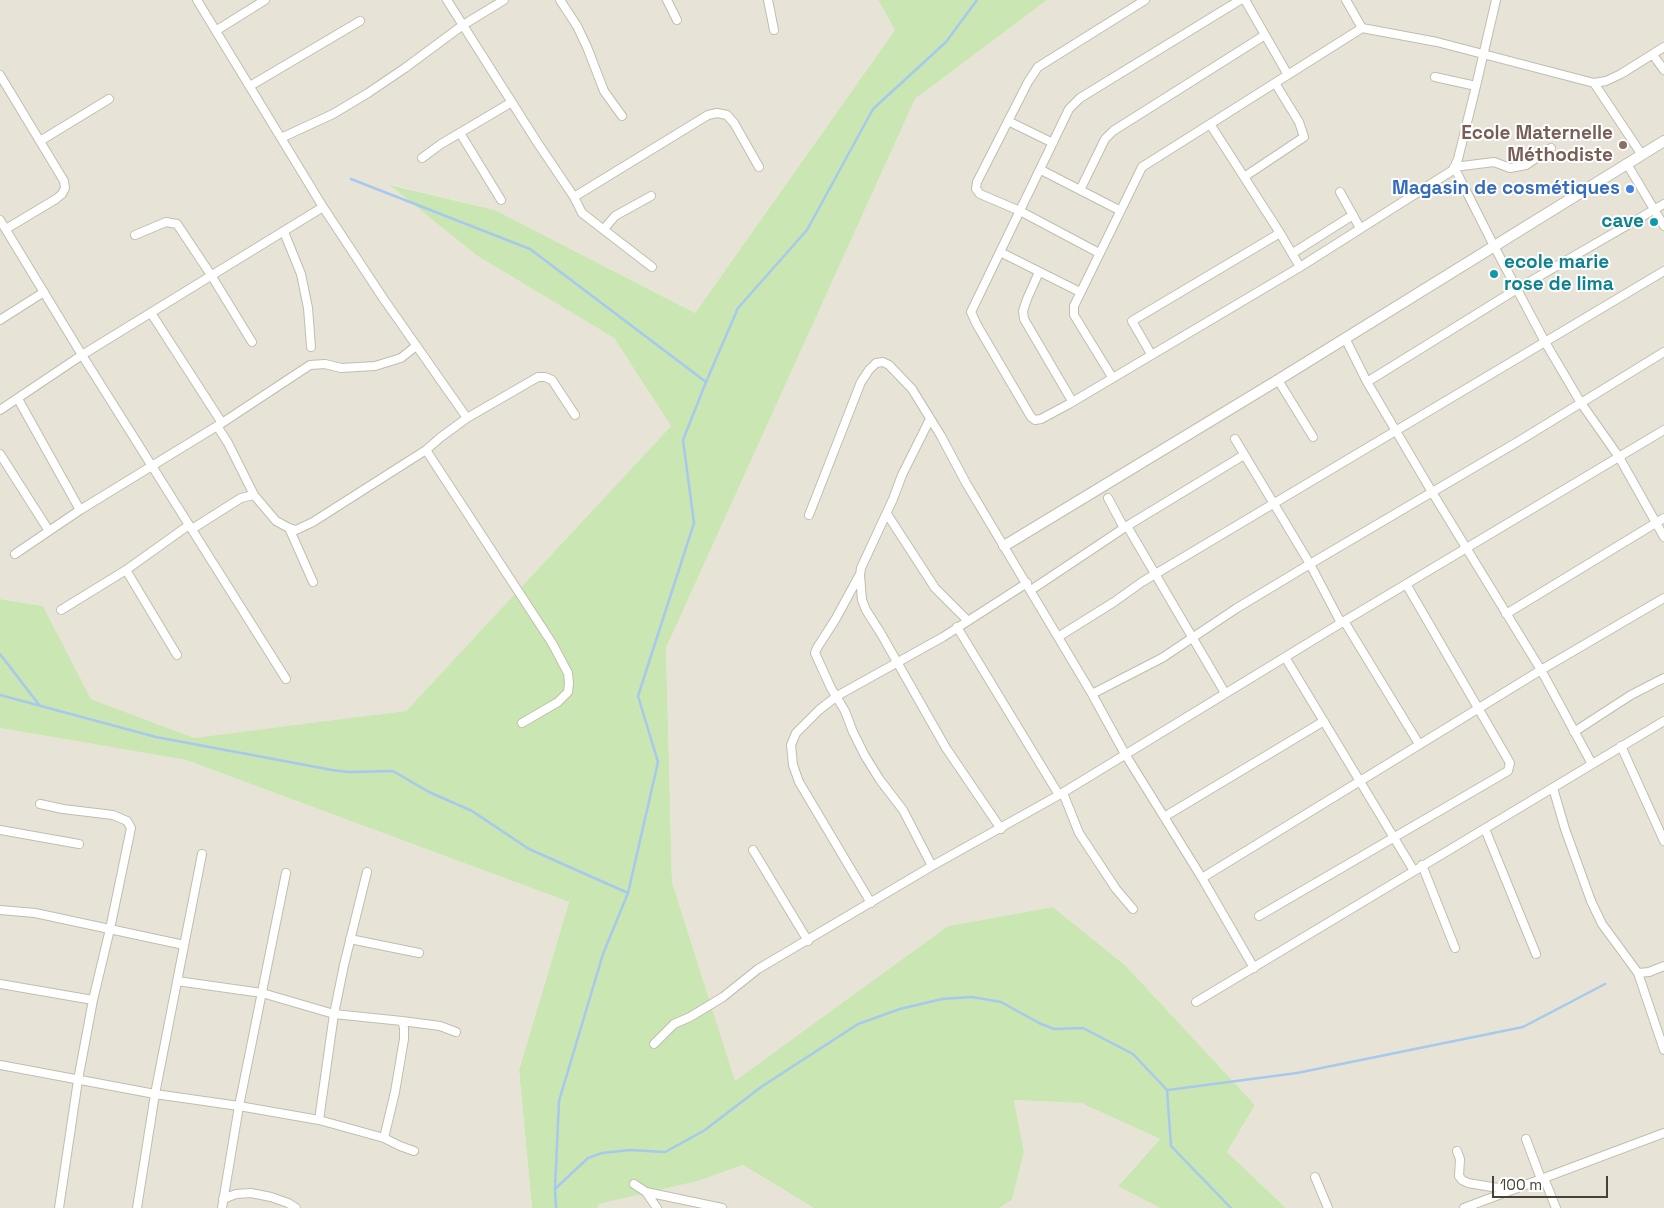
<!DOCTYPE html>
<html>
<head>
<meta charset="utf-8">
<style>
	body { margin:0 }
	#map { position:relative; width:1664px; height:1208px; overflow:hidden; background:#f3f1e8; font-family:"Space Grotesk",sans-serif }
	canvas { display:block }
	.scale { position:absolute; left:1492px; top:1176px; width:116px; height:22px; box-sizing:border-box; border:2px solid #474237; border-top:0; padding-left:6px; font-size:15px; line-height:18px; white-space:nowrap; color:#474237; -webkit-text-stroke:4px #fff; paint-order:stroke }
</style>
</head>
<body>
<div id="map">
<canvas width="1664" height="1208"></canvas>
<div class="scale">100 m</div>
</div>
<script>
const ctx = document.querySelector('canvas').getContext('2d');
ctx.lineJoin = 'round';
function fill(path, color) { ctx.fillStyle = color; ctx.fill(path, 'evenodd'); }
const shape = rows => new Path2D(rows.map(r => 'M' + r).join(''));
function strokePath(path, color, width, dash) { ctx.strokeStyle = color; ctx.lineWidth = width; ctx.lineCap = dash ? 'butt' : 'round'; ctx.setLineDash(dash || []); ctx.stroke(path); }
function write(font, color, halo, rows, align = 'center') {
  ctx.font = font + ' "Space Grotesk",sans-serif'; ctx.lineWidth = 4; ctx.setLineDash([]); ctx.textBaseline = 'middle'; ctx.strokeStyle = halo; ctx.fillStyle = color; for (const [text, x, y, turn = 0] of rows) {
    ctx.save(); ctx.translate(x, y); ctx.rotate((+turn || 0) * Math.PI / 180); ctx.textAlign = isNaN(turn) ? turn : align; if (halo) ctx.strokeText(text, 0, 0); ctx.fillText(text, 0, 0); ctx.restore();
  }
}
const residential = shape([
	[0,0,878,0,895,30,695,313,495,210,392,185,476,255,614,338,671,426,406,711,195,739,91,699,43,606,0,599],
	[1047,0,1664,0,1664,1208,1286,1208,1227,1152,1255,1105,1126,966,1053,907,948,926,735,1082,672,882,666,648,915,99],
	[0,728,186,760,569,902,519,1070,532,1208,0,1208],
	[1014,1100,1081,1103,1160,1139,1118,1185,1160,1208,999,1208,1012,1200,1024,1152],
	[743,1165,814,1208,597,1208,598,1204,698,1181]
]);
const green = shape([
	[878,0,1047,0,915,99,666,648,672,882,735,1081,948,926,1053,907,1126,966,1255,1105,1227,1152,1286,1208,1160,1208,1118,1186,1160,1139,1081,1103,1014,1100,1024,1152,1012,1200,999,1208,814,1208,743,1165,698,1181,599,1204,597,1208,532,1208,519,1070,569,902,186,760,0,728,0,599,43,606,91,699,194,738,406,711,671,426,614,338,476,255,390,185,495,210,695,313,895,30]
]);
const stream = shape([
	[351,179,530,249,706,382],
	[0,654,40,706],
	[0,695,156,737,332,770,349,772,393,771,429,792,472,811,529,849,628,893],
	[1168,1090,1297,1073,1523,1027,1605,984],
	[555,1189,588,1158,602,1153,630,1150,665,1152,678,1145,705,1130,761,1087,858,1024,900,1009,942,999,972,997,1001,1002,1039,1023,1054,1029,1083,1028,1133,1054,1167,1090,1171,1146,1231,1208],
	[556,1208,555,1189,559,1101,603,954,628,893,658,762,638,696,694,523,683,440,706,382,738,308,807,230,873,109,946,42,977,0]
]);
const minor = shape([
	[197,0,323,207,383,298,467,418],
	[447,0,537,142,574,197,708,115,717,113,727,115,734,123,759,167],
	[560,0,577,26,587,47,604,91,622,116],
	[667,0,677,20],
	[768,0,774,30],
	[1240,0,1080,98,1069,109,971,312,977,325,1031,417,1035,420,1041,419,1069,404,1300,267,1453,170,1458,159,1476,86,1496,0],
	[1245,0,1288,75],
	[1346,0,1362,28],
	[217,30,265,0],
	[1653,55,1664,70],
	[0,75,64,181,65,188,62,194,56,199,6,229],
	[1435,77,1476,86],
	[1594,83,1642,155],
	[250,86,360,21],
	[1008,121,1053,143],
	[460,133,501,200],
	[281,138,333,114,368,93,405,68,463,25,504,0],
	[40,141,109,99],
	[1551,148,1526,165,1510,168,1494,162,1454,167,1494,246,1545,342,1581,403,1619,457,1664,537],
	[422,158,441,144,512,102],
	[1627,164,1664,226],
	[1041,170,1119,210],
	[1244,177,1304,137,1299,122,1275,83],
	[1080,190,1105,139,1113,131,1265,35],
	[1340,192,1360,228],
	[574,197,582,213,652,267],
	[0,220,82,355,286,679],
	[604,229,615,216,651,196],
	[284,232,301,274,308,308,311,347],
	[1280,233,1300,267],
	[135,235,166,222,177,224,211,275,252,342],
	[1000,252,1080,292],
	[1099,253,1020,211,980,194,976,189,977,182,1028,82,1038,67,1145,0],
	[1293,253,1353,215],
	[1039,272,1027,299,1023,311,1024,319,1072,401],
	[151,313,222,423],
	[0,320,44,292],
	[1345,338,1367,382,1432,492,1541,670,1592,764],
	[1151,354,1132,321,1280,233,1210,124],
	[1112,377,1074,315,1074,306,1142,167,1362,28,1437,42,1594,83,1606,81,1621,74,1664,47],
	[1278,380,1313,437],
	[1367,382,1517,289,1664,204],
	[18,399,80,510],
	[0,410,82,355,323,207],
	[930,419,902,475,893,499,861,568,860,575,862,600,866,610,880,632,946,748,1001,829],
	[217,426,228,443,254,495],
	[1235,439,1310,564,1341,623],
	[0,454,49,531],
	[1108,498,1124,528],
	[887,514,935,588,968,621],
	[809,515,861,382,869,370,876,363,883,362,889,365,912,389,941,436,966,483,1092,694,1125,754,1202,878,1254,968],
	[1127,526,1225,693],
	[289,528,313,582],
	[192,529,241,498,254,495,276,521,289,528,296,530,313,522,426,450],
	[15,554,80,510,222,423,310,365,325,364,341,368,375,366,401,358,416,346],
	[859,576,835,620,817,648,815,653,831,688,845,711,853,732,865,756,880,780,903,810,932,866],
	[1031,590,1127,526,1244,455],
	[61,610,126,570],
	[1506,614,1664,518],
	[1344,621,1419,744],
	[957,627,1059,795],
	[1058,637,1114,602,1142,582,1664,271],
	[177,655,126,570,189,525],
	[1285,657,1414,871],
	[1092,694,1162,658,1237,608,1310,564,1519,441,1664,352],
	[522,723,558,702,568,692,569,683,568,673,552,643,426,450,441,437,467,418,538,377,545,377,552,380,575,415],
	[1574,732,1631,695,1664,678],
	[1621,746,1664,841],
	[1553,788,1565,829,1591,901,1602,924,1638,973,1664,1050],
	[1063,793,1079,833,1116,889,1133,909],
	[40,804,63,809,113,815,127,821,131,828,110,929,93,1000,78,1080,59,1208],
	[1164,817,1324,721],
	[1485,829,1536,954],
	[0,830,79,844],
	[753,850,808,941],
	[1422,865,1455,948],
	[1202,878,1541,670,1664,598],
	[871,903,799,782,793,765,791,745,796,733,819,710,837,696,943,637,1027,583],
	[0,910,35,913,184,945],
	[1259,916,1508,771,1510,763,1406,584],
	[350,939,419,953],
	[1638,973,1649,972,1664,966],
	[177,981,262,993,334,1014,402,1021,404,1028,404,1039,395,1092,384,1138],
	[0,984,93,1000],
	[1196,1002,1664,721],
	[402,1021,440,1026,456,1032],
	[654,1044,674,1024,690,1017,723,997,758,969,932,866,1059,795,1341,623,1664,430],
	[0,1065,155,1094,239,1106,319,1120,384,1138,400,1146,414,1151],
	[319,1120,334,1014,344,965,367,872],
	[1526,1139,1541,1179],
	[1457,1151,1460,1159,1459,1176,1462,1180,1468,1183,1510,1190],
	[1315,1177,1328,1208],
	[1544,1178,1556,1208],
	[634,1184,646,1192,722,1208],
	[646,1192,657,1208],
	[223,1199,236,1194,251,1193,271,1197,288,1203,296,1208],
	[137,1208,155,1094,202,854],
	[222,1208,239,1106,286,873],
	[1464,1208,1664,1133]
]);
const tertiary = shape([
	[1004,546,1278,380,1664,141]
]);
const markers = [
	[1623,145,5,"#8d6e63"],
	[1630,189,5,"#3f7fe0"],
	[1654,222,5,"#0f9aa8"],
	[1494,274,5,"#0f9aa8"]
];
const educationNames = [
	["Ecole Maternelle",1613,134],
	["Méthodiste",1613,156]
];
const shopNames = [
	["Magasin de cosmétiques",1620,189]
];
const cultureNames = [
	["cave",1644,222],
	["ecole marie",1504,263,"left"],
	["rose de lima",1504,285,"left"]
];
fill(residential, '#e7e4d7');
fill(green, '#c9e6b3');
strokePath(stream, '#a7c9ed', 2.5);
strokePath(minor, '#c1bdae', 10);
strokePath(tertiary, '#c1bdae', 12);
strokePath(minor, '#fff', 8);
strokePath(tertiary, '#fff', 10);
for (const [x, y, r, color] of markers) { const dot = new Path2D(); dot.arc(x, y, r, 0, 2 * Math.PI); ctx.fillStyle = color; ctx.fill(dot); strokePath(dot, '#fff', 2); }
write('bold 19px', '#785e54', '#fff', educationNames, 'right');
write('bold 19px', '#366cbe', '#fff', shopNames, 'right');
write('bold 19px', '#0d838f', '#fff', cultureNames, 'right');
</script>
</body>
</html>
